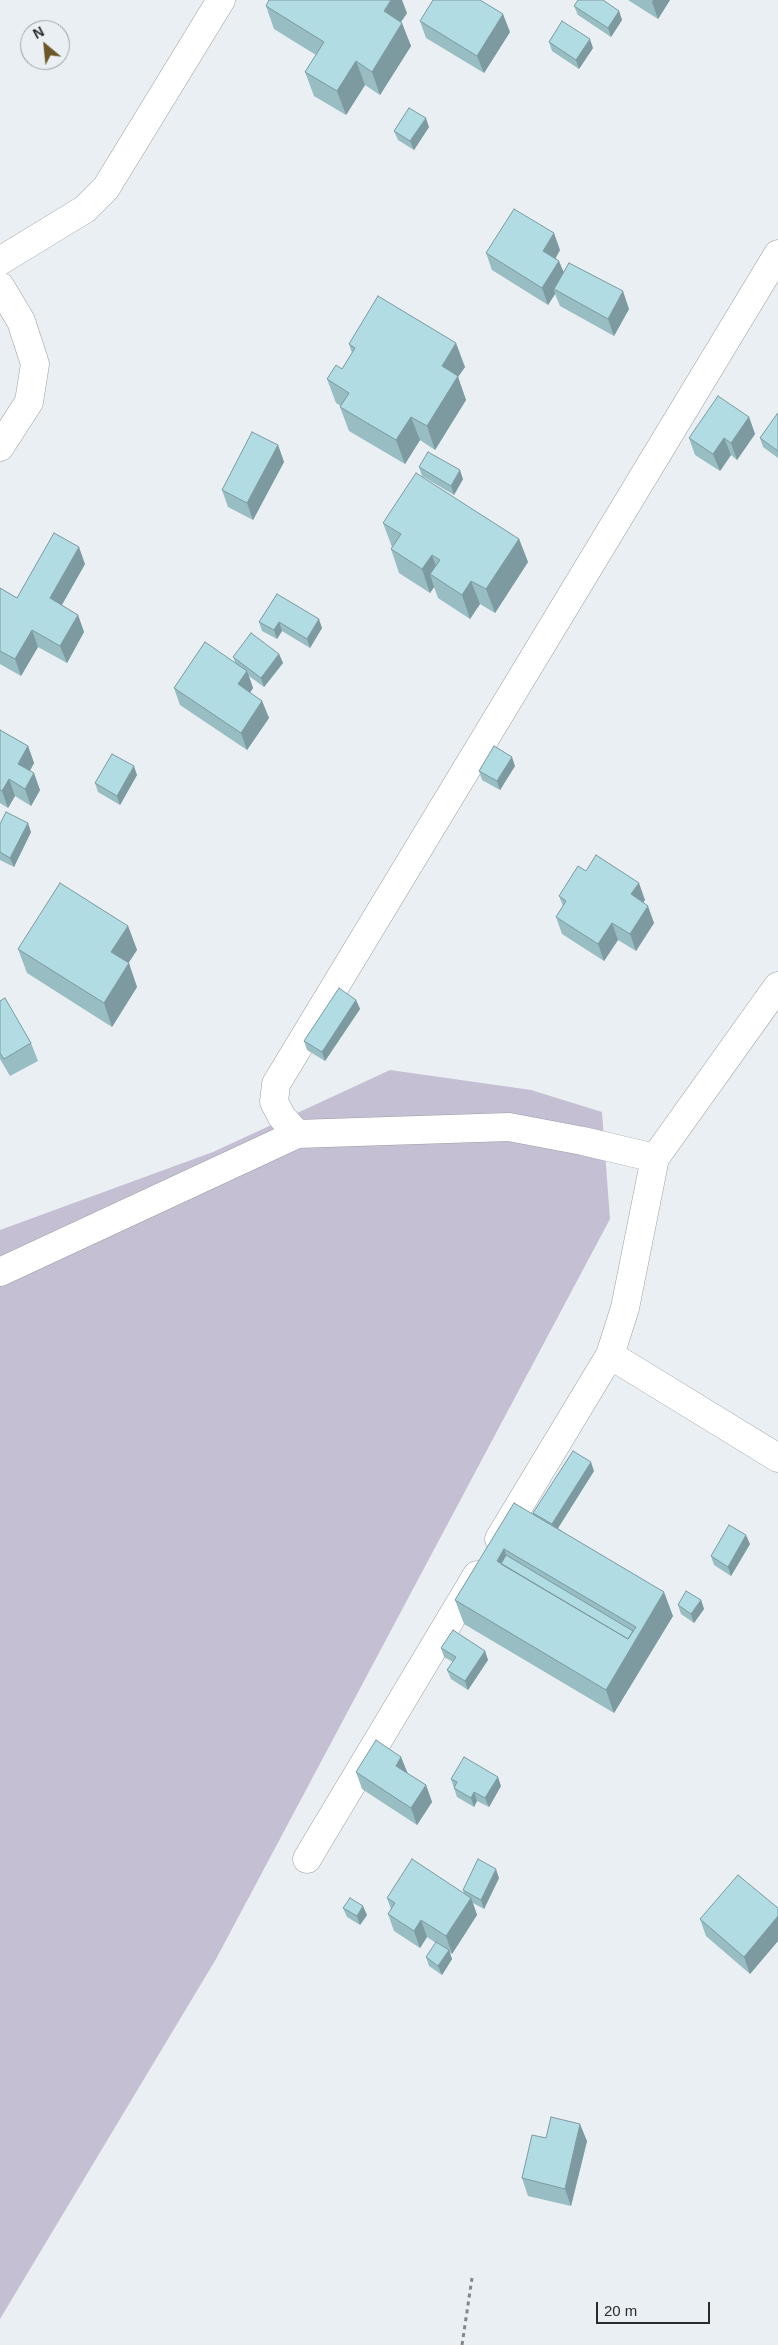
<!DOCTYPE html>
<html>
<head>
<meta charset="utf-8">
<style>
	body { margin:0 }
	#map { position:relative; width:778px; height:2345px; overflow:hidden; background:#e9eff3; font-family:Helvetica,sans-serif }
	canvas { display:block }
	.north { position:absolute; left:20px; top:20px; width:50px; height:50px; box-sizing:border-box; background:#e9eff3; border:1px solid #9ca1a4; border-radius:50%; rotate:332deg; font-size:14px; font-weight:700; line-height:20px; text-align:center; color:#292b2d }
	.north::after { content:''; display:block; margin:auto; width:18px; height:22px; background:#6b5826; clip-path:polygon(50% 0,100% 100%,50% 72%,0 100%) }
	.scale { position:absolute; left:596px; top:2302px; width:114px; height:22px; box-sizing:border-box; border:2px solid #292b2d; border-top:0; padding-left:6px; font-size:15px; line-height:18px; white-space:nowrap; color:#292b2d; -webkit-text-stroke:4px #e9eff3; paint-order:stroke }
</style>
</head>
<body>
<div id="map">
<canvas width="778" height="2345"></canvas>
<div class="north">N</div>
<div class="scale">20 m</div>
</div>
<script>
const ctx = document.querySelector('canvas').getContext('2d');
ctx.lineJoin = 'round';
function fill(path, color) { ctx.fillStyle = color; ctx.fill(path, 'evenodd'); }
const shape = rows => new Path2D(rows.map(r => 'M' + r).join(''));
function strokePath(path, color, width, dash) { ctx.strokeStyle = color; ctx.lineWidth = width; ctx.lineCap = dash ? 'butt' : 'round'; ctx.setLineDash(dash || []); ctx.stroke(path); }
const green = shape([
	[390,1070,531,1090,602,1112,610,1219,216,1959,0,2319,0,1230,213,1152]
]);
const path = shape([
	[462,2345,472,2278]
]);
const minor = shape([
	[0,261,85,209,106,188,221,0],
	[0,286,21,321,35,364,29,402,0,447],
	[297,1134,282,1117,274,1102,276,1084,778,254],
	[0,1272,297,1134,509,1127,583,1141,655,1158],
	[610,1355,778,1458],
	[499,1539,610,1355,625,1308,655,1158,778,986],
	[307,1859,477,1575]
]);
const wall = shape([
	[628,0,670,0,658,19],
	[266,6,407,13,401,22,411,46,380,95,365,85,346,115,314,96,305,72,316,55,274,29],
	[574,6,619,11,622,20,611,37,578,15],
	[420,21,510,32,484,73,426,38],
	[549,42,593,48,579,69,552,51],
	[429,127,414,150,398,140,394,131],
	[560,250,556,258,564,272,629,309,614,336,560,306,555,294,548,305,492,270,486,253],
	[349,344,465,367,458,377,466,400,435,450,420,440,405,464,349,431,340,407,341,406,336,403,327,379,342,369,352,353],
	[778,414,778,458,763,447,760,438],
	[749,417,755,434,737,460,731,455,720,471,695,455,689,438],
	[278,445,284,462,253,520,228,507,222,490],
	[419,467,463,479,454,495,422,476],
	[383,523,519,539,528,562,495,613,480,604,470,619,438,598,434,587,430,593,399,573,391,549,392,547],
	[85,564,62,605,78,615,84,632,67,663,38,647,21,676,0,664,0,588,17,598],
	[277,594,322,628,310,648,282,631,277,639,262,631,259,622],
	[279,654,283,663,264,687,249,676,253,688,250,693,262,701,269,718,247,750,180,705,174,688,235,662,233,657],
	[0,730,28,746,34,763,30,771,40,790,31,806,15,796,8,808,0,803],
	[515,766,500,790,482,780,479,771],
	[137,775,120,805,98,792,95,783],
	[0,824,31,832,14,867,0,860],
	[586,871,645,900,643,902,654,923,636,951,618,940,604,961,562,934,556,917,563,906,559,896],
	[128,926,137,950,128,963,137,987,112,1027,27,973,18,949],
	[356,1000,360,1009,325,1061,307,1050,304,1041],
	[0,1001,31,1043,38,1061,10,1076,0,1059],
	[594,1471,558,1528,673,1616,614,1713,464,1624,455,1600,534,1515,533,1513],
	[750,1544,731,1576,714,1565,711,1556],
	[701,1600,704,1609,694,1623,681,1614,678,1605],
	[441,1648,485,1651,488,1660,468,1690,451,1679,447,1670,453,1662,444,1657],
	[401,1757,407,1773,426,1785,432,1802,417,1825,362,1789,356,1772],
	[451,1779,501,1786,489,1807,477,1801,474,1807,457,1797],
	[499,1878,484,1909,473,1903,477,1915,452,1954,449,1952,452,1959,442,1975,429,1966,426,1957,436,1943,427,1937,420,1948,394,1931,388,1914,391,1909,387,1898,464,1893,463,1890],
	[343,1908,367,1915,360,1925,347,1917],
	[778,1908,778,1941,750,1974,706,1936,700,1919],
	[546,2138,587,2141,571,2206,528,2196,522,2178]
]);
const shadedWall = shape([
	[391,0,402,0,407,13,392,35,384,11],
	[653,0,670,0,658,19,652,2],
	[619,11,622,20,611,37,608,28],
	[503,14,510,32,484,73,477,56],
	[402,23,411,46,380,95,372,72],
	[590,39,593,48,579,69,576,60],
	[356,61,365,85,346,115,337,91],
	[426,118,429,127,414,150,410,141],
	[554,233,560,250,549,268,543,251],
	[559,261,566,278,554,289,555,294,548,305,542,288],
	[623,291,629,309,614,336,608,319],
	[456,343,465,367,458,377,466,400,435,450,427,426,442,366],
	[411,417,420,440,405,464,396,440],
	[749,417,755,434,737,460,731,443],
	[724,438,731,455,720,471,713,454],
	[278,445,284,462,253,520,247,503],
	[460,470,463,479,454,495,451,486],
	[519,539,528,562,495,613,486,589],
	[79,547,85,564,56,615,50,598],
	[432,555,440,578,430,574,434,587,430,593,422,569],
	[471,581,480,604,470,619,462,595],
	[78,615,84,632,67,663,60,646],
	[319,619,322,628,310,648,307,639],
	[279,622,282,631,277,639,274,630],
	[32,630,38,647,21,676,15,659],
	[279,654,283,663,264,687,261,678],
	[247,671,253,688,244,701,238,684],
	[262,701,269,718,247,750,241,733],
	[28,746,34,763,24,781,18,764],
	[512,757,515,766,500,790,497,781],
	[134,766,137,775,120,805,117,796],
	[34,773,40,790,31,806,25,789],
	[9,779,15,796,8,808,2,791],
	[28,823,31,832,14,867,10,858],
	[639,883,645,900,637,911,631,894],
	[648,906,654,923,636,951,630,934],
	[612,923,618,940,604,961,598,944],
	[128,926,137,950,120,976,111,952],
	[129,963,137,987,112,1027,104,1003],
	[356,1000,360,1009,325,1061,322,1052],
	[591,1462,594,1471,555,1533,552,1524],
	[746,1535,750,1544,731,1576,728,1567],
	[504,1549,513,1572,497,1561],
	[664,1592,673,1616,614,1713,606,1690],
	[701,1600,704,1609,694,1623,691,1614],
	[485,1651,488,1660,468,1690,465,1681],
	[401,1757,408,1774,396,1766],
	[498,1777,501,1786,489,1807,485,1798],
	[426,1785,432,1802,417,1825,411,1808],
	[474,1792,477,1801,474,1807,471,1798],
	[496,1869,499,1878,484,1909,481,1900],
	[471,1898,477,1915,452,1954,446,1936],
	[363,1906,367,1915,360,1925,357,1916],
	[778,1916,778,1941,750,1974,744,1957],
	[421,1920,427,1937,420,1948,414,1931],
	[449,1950,452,1959,442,1975,438,1966],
	[580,2124,587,2141,571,2206,565,2189]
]);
const building = shape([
	[269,0,391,0,384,11,402,23,372,72,356,61,337,91,305,72,324,42,266,6,269,0],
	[433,0,480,0,503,14,477,56,420,21,433,0],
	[578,0,603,0,619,11,608,28,574,6,578,0],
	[562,21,590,39,576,60,549,42,562,21],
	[409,108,426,118,410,141,394,131,409,108],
	[514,209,554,233,543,251,559,261,542,288,486,253,514,209],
	[569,263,623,291,608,319,554,289,569,263],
	[378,296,456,343,442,366,458,376,427,426,411,417,396,440,340,407,349,393,327,379,336,365,342,369,355,348,349,344,378,296],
	[718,396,749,417,731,443,724,438,713,454,689,438,718,396],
	[777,414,778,414,778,451,760,438,777,414],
	[252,432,278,445,247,503,222,490,252,432],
	[428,452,460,470,451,486,419,467,428,452],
	[416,473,519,539,486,589,471,581,462,595,430,574,440,560,432,555,422,569,391,549,401,534,383,523,416,473],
	[54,533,79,547,50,598,78,615,60,646,32,630,15,659,0,651,0,588,17,598,54,533],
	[277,594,319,619,307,639,279,622,274,630,259,622,277,594],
	[251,633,279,654,261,678,233,657,251,633],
	[205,642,247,671,238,684,262,701,241,733,174,688,205,642],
	[0,730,28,746,18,764,34,773,25,789,9,779,2,791,0,790,0,730],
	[494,746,512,757,497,781,479,771,494,746],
	[112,754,134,766,117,796,95,783,112,754],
	[6,812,28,823,10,858,0,852,0,824,6,812],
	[596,855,639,883,631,894,648,906,630,934,612,923,598,944,556,917,566,901,559,896,578,866,586,871,596,855],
	[60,883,128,926,111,952,129,963,104,1003,18,949,60,883],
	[339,988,356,1000,322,1052,304,1041,339,988],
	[5,998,31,1043,4,1059,0,1053,0,1001,5,998],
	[573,1451,591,1462,552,1524,533,1513,573,1451],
	[514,1503,664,1592,606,1690,455,1600,514,1503],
	[504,1549,636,1627,628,1639,497,1561,504,1549],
	[729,1525,746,1535,728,1567,711,1556,729,1525],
	[506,1555,633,1631,628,1639,501,1564,506,1555],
	[686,1591,701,1600,691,1614,678,1605,686,1591],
	[453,1630,485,1651,465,1681,447,1670,456,1657,441,1648,453,1630],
	[376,1740,401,1757,396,1766,426,1785,411,1808,356,1772,376,1740],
	[464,1757,498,1777,485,1798,474,1792,471,1798,454,1788,457,1782,451,1779,464,1757],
	[412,1859,471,1898,446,1936,421,1920,414,1931,388,1914,395,1903,387,1898,412,1859],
	[478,1859,496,1869,481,1900,463,1890,478,1859],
	[738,1875,778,1908,778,1916,744,1957,700,1919,738,1875],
	[350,1898,363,1906,357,1916,343,1908,350,1898],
	[436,1942,449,1950,438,1966,426,1957,436,1942],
	[551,2117,580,2124,565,2189,522,2178,532,2135,546,2138,551,2117]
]);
fill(green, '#c5bfd3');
strokePath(minor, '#999ea2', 29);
strokePath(path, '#84878a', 3, [4, 4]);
strokePath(minor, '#fff', 28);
fill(wall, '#98bdc3');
fill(shadedWall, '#7c9a9f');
fill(building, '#b1dce3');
strokePath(building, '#7c9a9f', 1);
</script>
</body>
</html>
